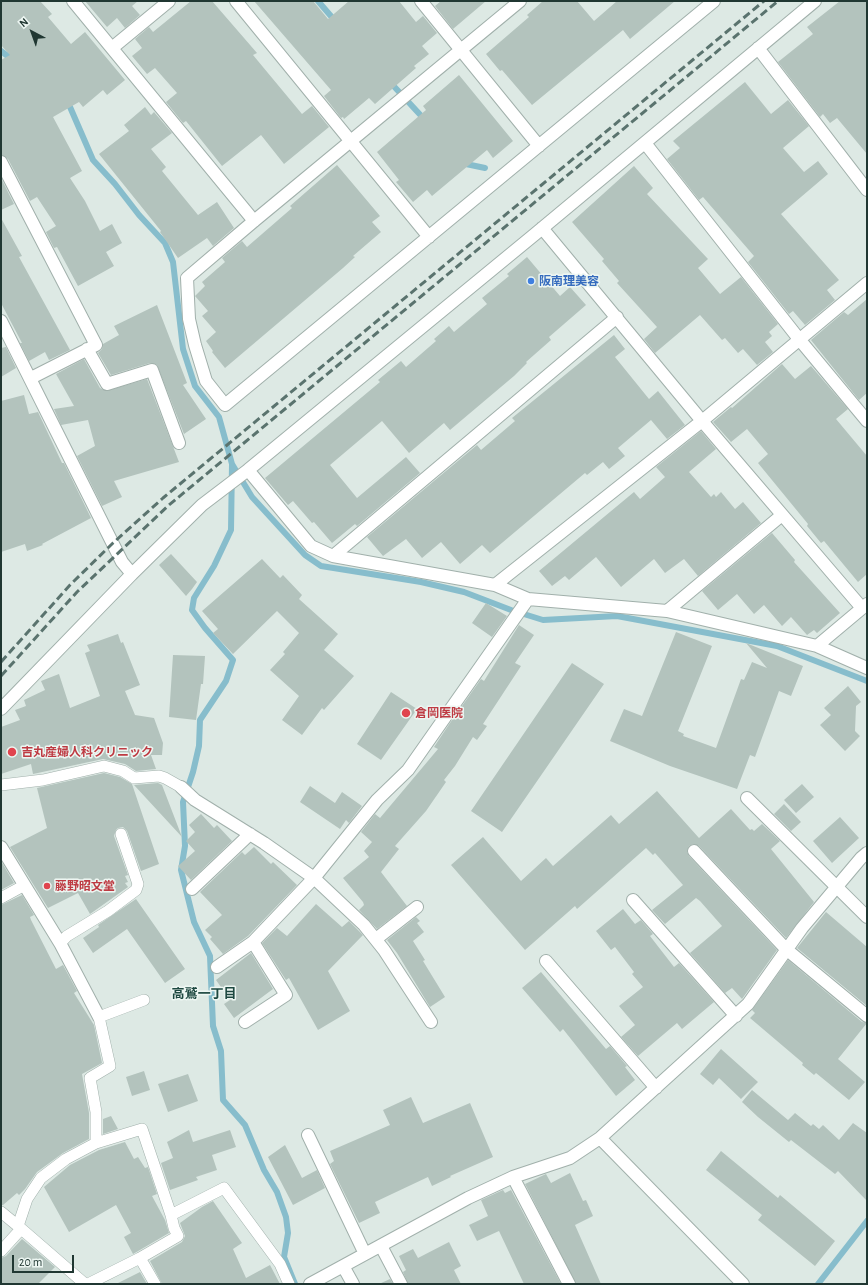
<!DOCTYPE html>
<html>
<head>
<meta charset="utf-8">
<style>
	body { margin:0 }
	#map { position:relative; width:868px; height:1285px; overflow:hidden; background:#dde9e4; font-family:"Alegreya Sans",sans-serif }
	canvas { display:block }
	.frame { position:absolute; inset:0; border:2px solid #203732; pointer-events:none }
	.north { position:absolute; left:12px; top:12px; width:40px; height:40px; -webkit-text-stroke:3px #edf6f2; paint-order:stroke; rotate:319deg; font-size:11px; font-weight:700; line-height:16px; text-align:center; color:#203732 }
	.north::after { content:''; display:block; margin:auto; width:14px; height:18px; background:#203732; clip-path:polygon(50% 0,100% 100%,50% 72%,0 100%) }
	.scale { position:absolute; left:12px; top:1255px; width:62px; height:18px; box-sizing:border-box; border:2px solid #203732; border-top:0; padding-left:5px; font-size:12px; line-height:14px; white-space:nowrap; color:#203732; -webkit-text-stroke:3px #edf6f2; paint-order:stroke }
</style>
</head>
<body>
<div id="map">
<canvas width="868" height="1285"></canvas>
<div class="frame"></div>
<div class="north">N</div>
<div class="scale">20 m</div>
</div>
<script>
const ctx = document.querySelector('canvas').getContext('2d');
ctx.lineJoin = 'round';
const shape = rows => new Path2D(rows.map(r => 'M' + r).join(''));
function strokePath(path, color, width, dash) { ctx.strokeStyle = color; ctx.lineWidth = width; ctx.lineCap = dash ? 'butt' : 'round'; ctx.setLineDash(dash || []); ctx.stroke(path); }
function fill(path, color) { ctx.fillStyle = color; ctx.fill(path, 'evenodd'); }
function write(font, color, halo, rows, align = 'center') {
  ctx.font = font + ' "Alegreya Sans","Noto Sans JP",sans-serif'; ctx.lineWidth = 3; ctx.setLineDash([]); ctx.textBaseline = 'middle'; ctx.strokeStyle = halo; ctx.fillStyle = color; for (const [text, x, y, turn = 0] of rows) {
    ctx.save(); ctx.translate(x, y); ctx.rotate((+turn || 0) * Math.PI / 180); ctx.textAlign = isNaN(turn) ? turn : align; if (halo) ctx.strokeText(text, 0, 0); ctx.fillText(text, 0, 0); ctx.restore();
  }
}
const stream = shape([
	[318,1,336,22],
	[1,51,14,61],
	[389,81,425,120],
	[67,100,93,160,115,184,139,215,165,243,173,262,183,349,195,386,219,417,232,464,252,497,305,555,321,566,421,582,464,592,511,610,543,620,617,616,777,646,867,681],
	[463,160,466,164,485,168],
	[232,464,231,530,214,566,194,598,192,610,205,628,233,660,226,681,200,720,199,746,193,772,183,802,185,846,181,870,194,922,210,956,213,1026,221,1051,223,1100,245,1125,264,1170,277,1192,286,1217,288,1233,284,1257,295,1284],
	[818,1284,867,1221]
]);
const building = shape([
	[1,1,40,1,52,14,48,17,71,44,85,32,125,80,107,95,103,90,83,107,79,102,53,117,82,171,70,178,85,201,100,231,112,224,122,243,106,252,114,266,78,286,57,247,54,248,46,232,56,226,37,197,30,201,8,159,1,155,1,60,10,55,1,45],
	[85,1,138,1,132,6,140,15,125,28,117,18,107,27],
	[191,1,212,1,257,53,253,55,302,114,312,106,329,127,284,164,261,135,222,166,186,121,183,123,166,102,177,93,155,68,147,74,132,56,142,48,135,39,149,27,153,32],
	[254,1,313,1,328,19,349,1,399,1,416,22,423,16,437,33,422,46,429,54,414,66,416,68,375,104,369,98,344,119,343,117,341,118,324,96,331,90],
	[441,1,486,1,453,29,435,6],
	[543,1,577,1,594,21,617,1,675,1,630,39,623,30,532,105,502,70,500,71,486,54,529,17,527,15],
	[840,1,867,1,867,154,837,118,830,123,823,114,820,117,778,62,813,34,807,27],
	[459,75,513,141,493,158,487,150,432,196,427,190,413,202,396,182,399,180,377,152,426,110,423,106],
	[745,82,771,114,788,100,809,126,783,148,804,172,818,161,828,174,781,214,839,280,827,290,835,300,805,325,793,311,789,314,748,262,754,256,703,197,699,200,667,159,680,148,673,141],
	[145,107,151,115,154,112,172,133,151,149,166,167,162,171,198,215,217,202,234,228,213,246,207,238,178,258,160,232,161,231,99,154,129,131,124,125],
	[337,165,380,216,372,222,381,232,353,256,355,257,343,268,225,368,212,352,213,351,206,341,216,332,202,316,208,311,195,296,205,286,202,282,225,262,222,258,242,241,247,247,292,208,290,206],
	[634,166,653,188,647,194,708,259,698,268,720,294,741,277,778,324,769,332,772,336,765,342,773,352,757,365,743,349,738,353,725,338,722,340,700,315,655,353,644,339,657,327,617,283,619,281,602,261,604,259,572,222],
	[1,178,14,204,1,210],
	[1,218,22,256,19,257,70,350,49,360,45,352,29,361,20,343,22,343,1,303],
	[527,257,560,296,570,287,586,305,549,337,551,340,526,362,527,363,514,376,450,430,444,423,409,453,382,421,330,465,357,498,406,457,420,473,357,526,355,524,332,543,314,522,312,523,293,501,288,505,265,478,380,382,378,380,401,361,406,367,436,341,434,339,449,326,454,332,487,304,482,298,509,276,507,274],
	[867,299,867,393,859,400,811,340,844,312,848,315],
	[157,305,187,383,183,385,206,419,184,434,157,365,150,363,111,375,98,353,102,349,103,344,119,335,114,326],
	[614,335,625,349,615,357,649,399,658,391,685,425,667,439,651,420,618,448,625,456,609,469,603,462,587,475,585,473,490,553,482,545,460,564,441,542,422,558,406,539,383,556,367,537,477,445,481,450,515,421,512,418],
	[6,347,16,368,1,377,1,348],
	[84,359,100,388,106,391,147,379,179,462,114,481,122,497,102,506,77,456,95,446,88,420,61,425,54,409,74,406,56,374],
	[782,364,795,379,811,366,848,409,836,419,867,456,867,574,858,582,824,541,821,543,807,526,808,524,758,463,768,454,747,429,731,442,713,422,731,407,732,408],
	[24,395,29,414,38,412,62,463,64,463,91,518,42,544,43,545,27,551,25,544,1,552,1,401],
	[701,431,716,449,689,472,711,497,714,494,716,497,721,492,735,509,743,502,761,523,698,576,684,559,665,573,654,559,621,587,596,557,569,580,565,576,552,586,539,571,634,492,640,499,665,477,656,467],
	[772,533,795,560,794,562,840,613,817,633,814,630,807,635,791,617,782,626,764,605,754,614,737,594,718,610,702,591],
	[171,554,197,582,192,589,186,596,159,565],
	[262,559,280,578,283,575,302,595,299,599,338,634,324,650,354,676,324,710,322,708,302,735,282,720,299,696,270,670,285,654,283,652,299,633,277,611,233,654,213,633,218,629,202,611],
	[486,603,507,616,492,637,472,623],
	[519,625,534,635,515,663,521,666,483,724,487,726,477,740,473,737,455,766,444,780,446,782,426,811,395,846,399,849,381,872,407,906,377,929,359,910,364,905,363,902,343,878,369,857,364,851,372,842,361,832,375,814,380,818,438,749,434,747,450,723,481,679,484,681],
	[676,632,712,646,678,731,684,734,683,736,716,748,741,679,744,680,752,662,767,668,746,643,803,666,791,696,779,691,755,757,750,755,737,789,670,766,610,741,624,709,642,716],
	[118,634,121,643,123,642,140,685,125,691,135,715,154,718,163,743,162,755,151,755,156,769,136,771,125,764,103,759,33,774,31,764,1,774,1,727,20,720,15,710,26,706,24,700,45,690,41,681,59,674,70,708,100,696,85,653,90,651,87,645],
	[173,655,205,656,203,684,201,684,196,720,169,717],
	[572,663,604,684,502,832,471,811],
	[848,686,861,702,856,706,855,731,860,736,845,751,820,725,831,715,824,708],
	[391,692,417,709,381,760,357,744],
	[104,773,120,777,132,784,159,864,141,871,127,831,123,827,118,828,116,830,114,836,128,875,125,876,128,882,125,883,128,887,90,914,78,893,48,908,10,847,47,828,37,788],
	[158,783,162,785,182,837,134,785],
	[802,784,814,797,796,813,784,800],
	[310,786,335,803,342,792,362,806,349,823,346,820,340,829,300,802],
	[657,791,699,838,731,809,750,830,752,829,754,831,762,824,780,841,771,849,814,902,786,938,699,846,693,844,689,846,687,852,689,856,777,950,742,999,732,988,725,993,690,953,722,926,700,901,696,898,665,924,652,910,683,885,655,853,653,855,646,848,577,909,575,906,525,950,451,865,483,837,521,881,546,858,553,866,611,815,619,824],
	[784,804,801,822,791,831,774,814],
	[201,814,214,828,217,825,232,841,191,880,178,866,195,851,186,841,195,832,189,825],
	[840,817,859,838,832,863,813,841],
	[254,847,271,864,273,862,297,885,248,936,223,954,210,939,212,937,205,930,222,915,200,892,242,852,245,855],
	[1,861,14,883,1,890],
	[22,895,34,915,30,917,31,920,56,969,63,965,77,991,74,993,94,1025,102,1063,82,1074,89,1113,89,1139,63,1153,37,1172,25,1189,19,1195,17,1193,3,1205,1,1205,1,905],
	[136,899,185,969,165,983,127,929,93,953,83,938,99,927,98,925],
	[316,904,342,927,349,921,363,935,328,971,350,1011,318,1030,289,978,286,980,262,943,277,928,287,936],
	[623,909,635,924,641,920,653,934,650,936,674,967,679,963,714,1002,682,1029,677,1023,638,1056,621,1037,635,1025,619,1006,643,987,632,974,634,972,615,947,611,950,596,931],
	[826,912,867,947,867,1006,797,948],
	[416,917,420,921,417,923,424,932,413,941,425,960,423,961,445,997,430,1007,397,953,387,940],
	[251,953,273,989,234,1018,224,1004,230,1000,216,980],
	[788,960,862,1022,867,1023,838,1059,865,1082,849,1100,816,1073,814,1075,802,1065,803,1063,750,1018,755,1013,752,1010],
	[541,972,606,1049,610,1046,627,1066,625,1067,635,1080,616,1096,563,1029,560,1032,522,988],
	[721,1049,758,1082,741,1099,719,1078,713,1085,700,1074],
	[144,1071,150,1090,132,1096,126,1077],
	[188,1074,198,1101,168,1112,158,1084],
	[752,1090,788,1120,795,1113,811,1126,813,1124,819,1129,823,1125,839,1140,853,1123,867,1133,867,1201,838,1171,835,1174,791,1140,789,1142,758,1117,742,1102],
	[411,1097,423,1123,470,1103,493,1157,450,1176,451,1177,432,1186,428,1177,375,1202,380,1213,359,1223,330,1164,334,1161,330,1151,390,1125,383,1110],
	[111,1116,118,1129,103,1134,103,1119],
	[189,1130,193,1142,230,1130,236,1147,212,1155,217,1170,196,1177,198,1180,170,1190,161,1163,173,1158,167,1142],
	[125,1142,134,1159,138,1157,145,1168,148,1167,157,1194,152,1196,165,1220,169,1233,133,1254,124,1237,131,1233,116,1205,69,1232,44,1187,70,1165,99,1150],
	[285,1145,302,1178,317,1170,325,1188,293,1205,268,1157],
	[721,1151,778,1198,780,1195,835,1241,815,1266,758,1220,762,1215,706,1170],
	[570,1173,583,1201,586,1200,593,1216,575,1225,601,1284,576,1284,525,1184,546,1174,551,1183],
	[503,1190,505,1193,511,1190,561,1284,524,1284,499,1231,477,1241,469,1225,488,1216,481,1200],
	[213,1201,242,1243,233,1249,246,1278,270,1265,280,1284,162,1284,150,1261,182,1242,185,1236,180,1223,202,1207],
	[22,1239,55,1267,38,1284,1,1284,1,1258,6,1256],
	[449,1242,461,1266,454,1270,461,1284,408,1284,403,1272,406,1270,399,1256,413,1249,418,1258],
	[140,1272,147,1284,116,1284],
	[390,1279,393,1284,379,1284]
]);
const lane = shape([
	[1,785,43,780,104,766,123,771,134,778,159,776,165,778,181,787],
	[1,898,23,886],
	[60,943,67,936,108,911,136,890,138,884,121,834],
	[96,1143,142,1129,171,1215,174,1228,178,1236,140,1258],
	[1,1212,18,1226],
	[171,1215,224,1188,280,1264,289,1284],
	[1,1251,21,1229],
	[85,1284,18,1226,27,1199,41,1178,66,1159,96,1143,96,1112,90,1078,110,1066,99,1017,144,1000],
	[88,1284,140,1258,155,1284]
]);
const street = shape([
	[73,1,254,221],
	[236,1,429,237],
	[421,1,539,146],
	[520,1,254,221,187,278,189,319,195,345,206,381,225,405,714,1],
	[112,48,169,1],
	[758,48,867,190],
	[645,143,799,339,867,421],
	[1,162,96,345,31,378],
	[542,228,702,421,862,608],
	[1,321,122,562,132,574],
	[87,349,107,384,152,370,179,443],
	[248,470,311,546,333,556,495,585,528,599,667,611,817,646,867,668],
	[333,556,617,317],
	[495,585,702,421,867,283],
	[667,611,782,515],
	[817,646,867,604],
	[1,709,132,574,202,505,248,470,534,235,815,1],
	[181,787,195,800,264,843,314,878,364,925,384,950,431,1022],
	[747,798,867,917],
	[1,847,60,943,99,1017],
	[694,851,786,949,867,1016],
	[192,889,250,834],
	[633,900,736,1016],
	[376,939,417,907],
	[546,961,656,1088],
	[217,967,253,942,314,878,377,800,408,770,528,599],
	[245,1022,286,995,253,942],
	[308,1135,365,1254],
	[600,1138,743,1284],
	[513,1177,569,1284],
	[381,1246,401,1284],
	[343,1266,353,1284],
	[310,1284,468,1198,513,1177,570,1158,600,1138,748,1004,802,928,861,858,867,853]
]);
const rail = shape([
	[1,662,70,585,113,543,163,498,764,1],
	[1,676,77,592,169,505,778,1]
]);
const markers = [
	[531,281,4,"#3f7fe0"],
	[406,713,5,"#e0444e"],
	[12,752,5,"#e0444e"],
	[47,886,4,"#e0444e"]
];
const shopNames = [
	["阪南理美容",539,281]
];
const healthNames = [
	["倉岡医院",415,713],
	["吉丸産婦人科クリニック",21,752],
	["藤野昭文堂",55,886]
];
const neighbourhoodNames = [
	["高鷲一丁目",204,994]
];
strokePath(stream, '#87bdcc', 6);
fill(building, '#b3c3bd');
strokePath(lane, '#a1b0ab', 12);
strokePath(street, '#a1b0ab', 14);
strokePath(lane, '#fff', 11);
strokePath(street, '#fff', 12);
strokePath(rail, '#5a736e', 3, [8, 4]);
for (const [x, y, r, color] of markers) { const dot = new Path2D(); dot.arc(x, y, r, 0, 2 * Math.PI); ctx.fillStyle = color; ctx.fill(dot); strokePath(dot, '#edf6f2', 1.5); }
write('bold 12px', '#366cbe', '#edf6f2', shopNames, 'left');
write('bold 12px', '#be3a42', '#edf6f2', healthNames, 'left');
write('bold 13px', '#1d4840', '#edf6f2', neighbourhoodNames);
</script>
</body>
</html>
